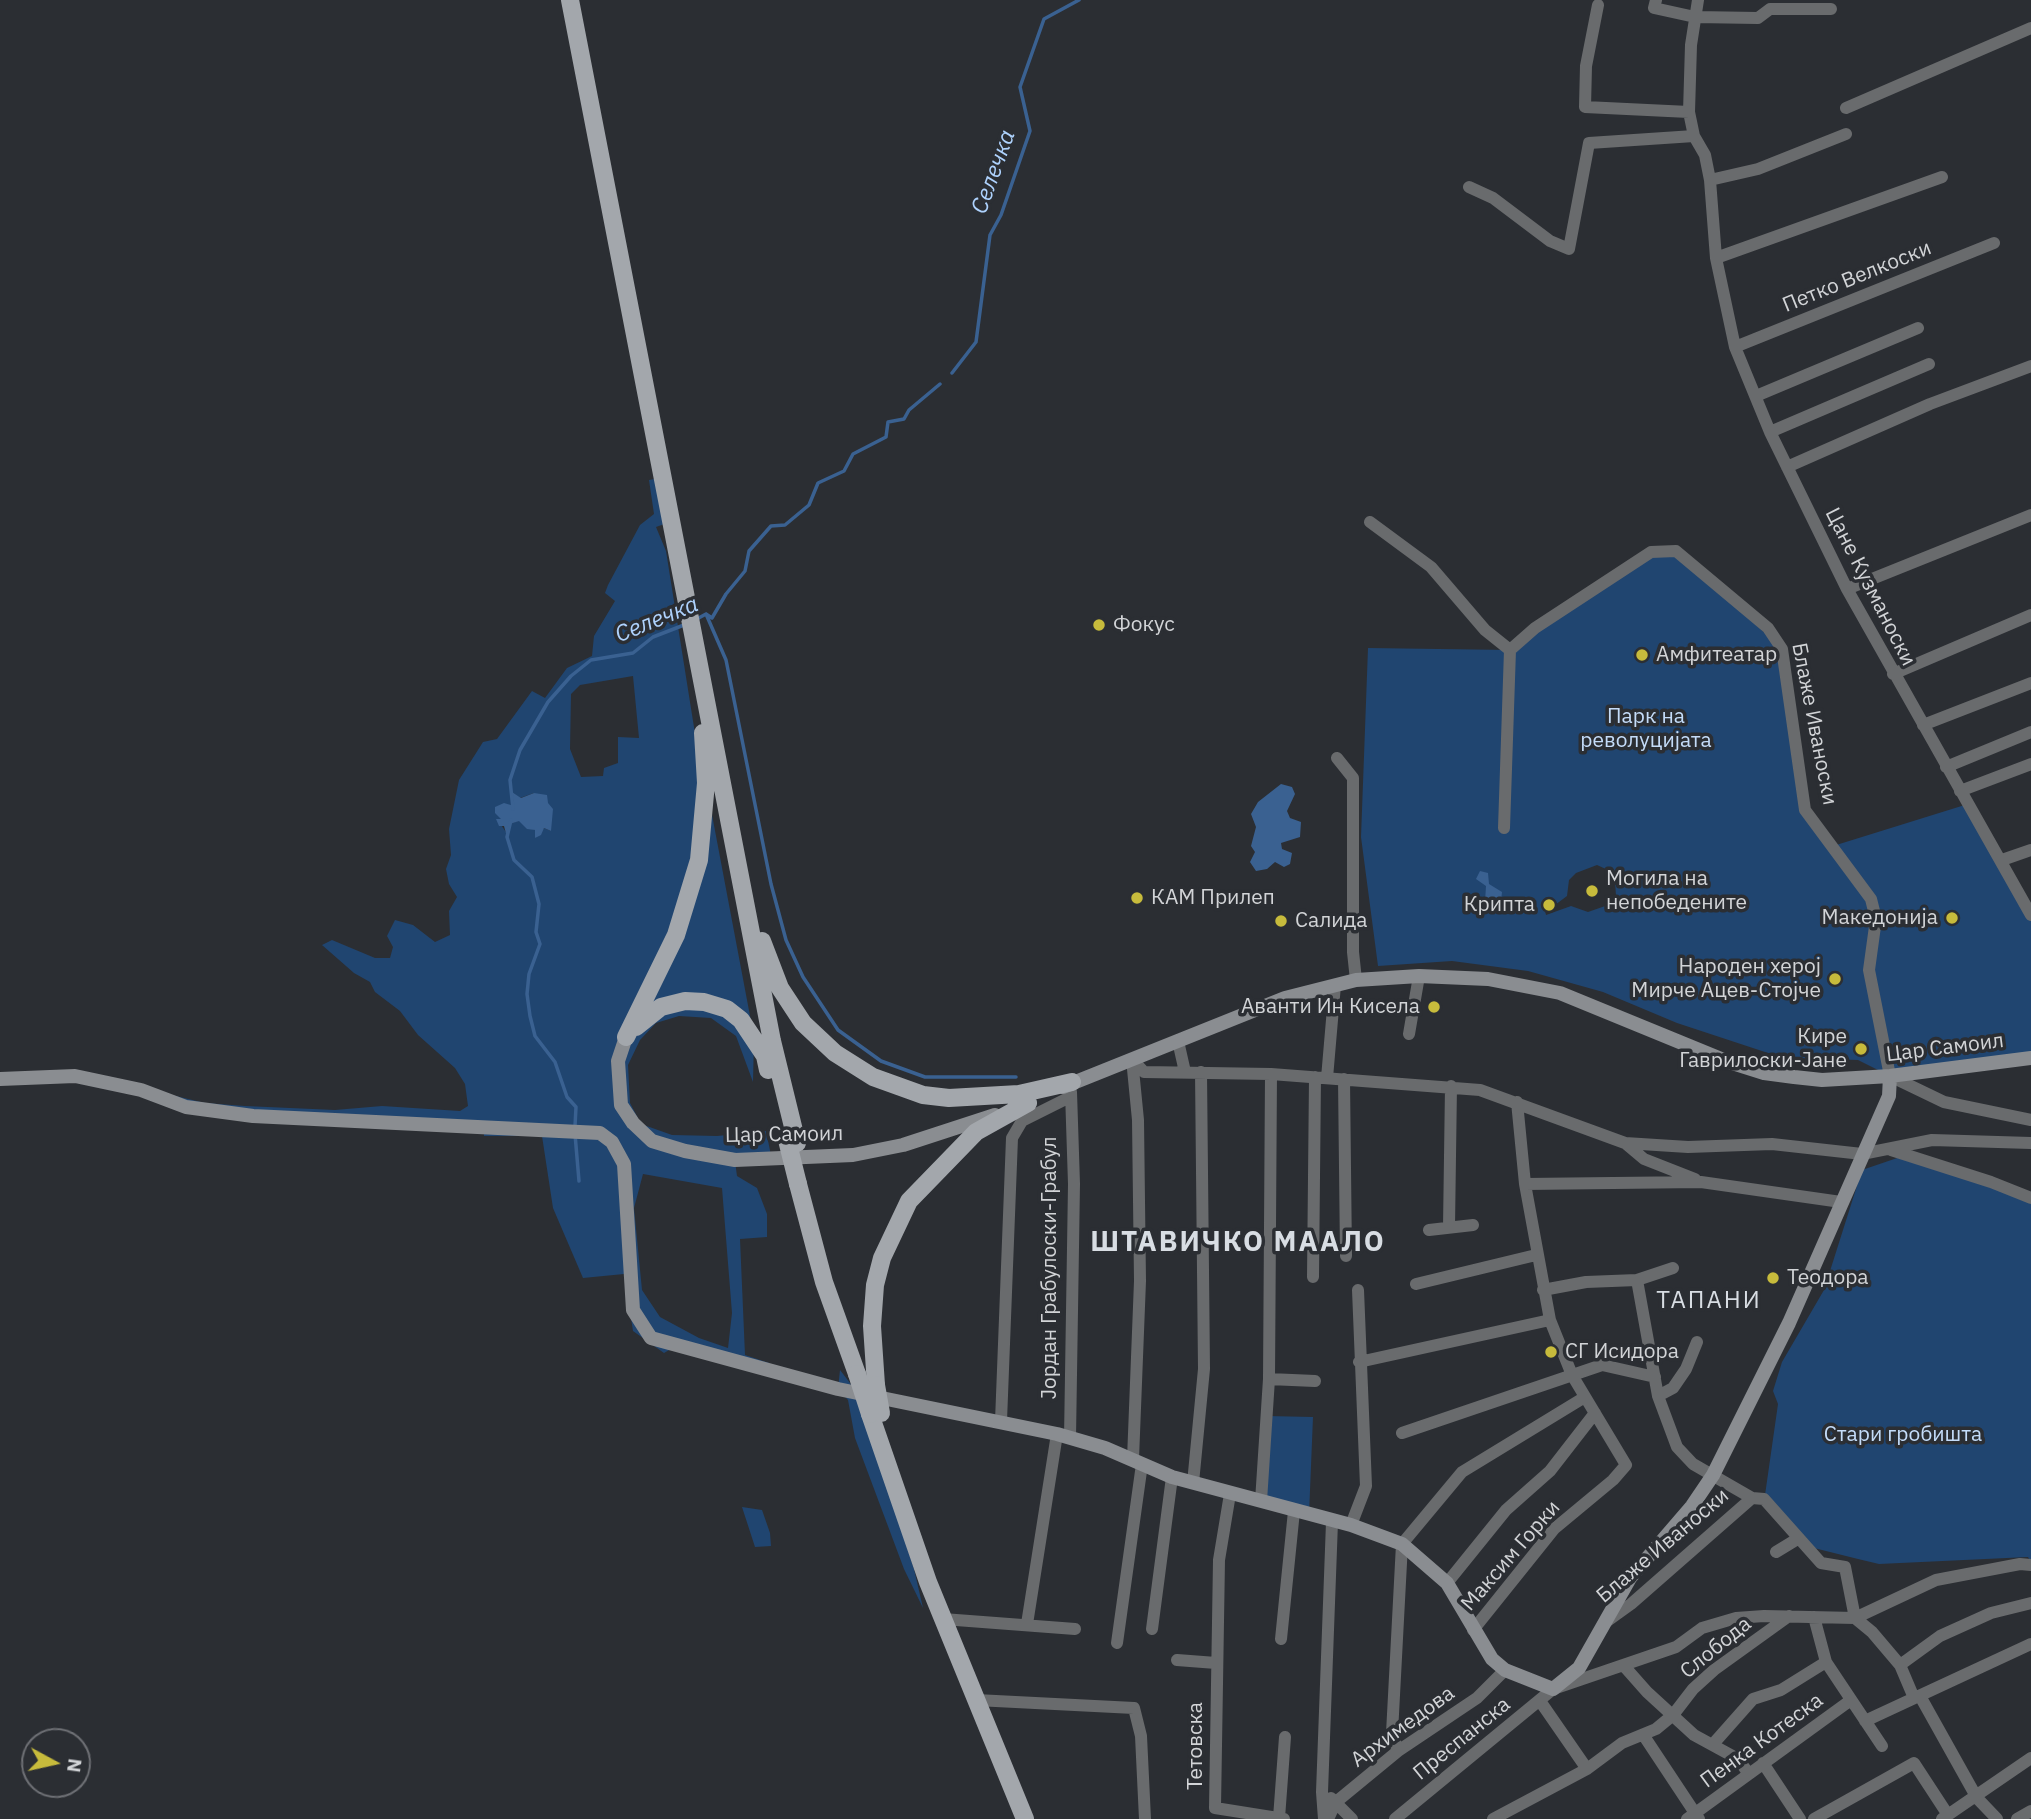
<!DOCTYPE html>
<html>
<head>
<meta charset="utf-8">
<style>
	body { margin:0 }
	#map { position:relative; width:2031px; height:1819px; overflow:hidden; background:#2b2e33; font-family:"IBM Plex Sans",sans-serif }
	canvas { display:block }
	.north { position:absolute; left:21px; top:1728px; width:70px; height:70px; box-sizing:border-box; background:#2b2e33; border:2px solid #6e7075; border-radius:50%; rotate:98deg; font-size:19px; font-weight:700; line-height:28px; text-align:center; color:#d2d4d7 }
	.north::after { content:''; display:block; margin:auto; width:24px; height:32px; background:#c7bb3c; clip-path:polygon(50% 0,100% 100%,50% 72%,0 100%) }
</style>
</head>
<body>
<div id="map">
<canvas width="2031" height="1819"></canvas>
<div class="north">N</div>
</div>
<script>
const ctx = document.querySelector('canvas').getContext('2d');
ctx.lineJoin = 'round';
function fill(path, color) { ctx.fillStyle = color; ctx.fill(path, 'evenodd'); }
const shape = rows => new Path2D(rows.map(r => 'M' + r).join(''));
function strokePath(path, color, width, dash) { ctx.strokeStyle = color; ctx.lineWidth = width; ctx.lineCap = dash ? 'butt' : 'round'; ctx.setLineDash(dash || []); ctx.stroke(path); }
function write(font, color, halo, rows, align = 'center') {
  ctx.font = font + ' "IBM Plex Sans",sans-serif'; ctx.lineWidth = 7; ctx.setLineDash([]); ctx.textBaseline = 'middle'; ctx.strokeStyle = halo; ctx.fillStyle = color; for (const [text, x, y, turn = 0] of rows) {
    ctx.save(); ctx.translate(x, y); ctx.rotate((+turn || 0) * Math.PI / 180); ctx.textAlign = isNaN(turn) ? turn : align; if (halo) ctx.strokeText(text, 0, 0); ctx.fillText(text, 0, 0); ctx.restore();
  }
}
const green = shape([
	[660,478,670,522,656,527,666,551,700,765,706,783,754,1037,753,1082,736,1036,711,1018,679,1016,656,1023,640,1040,628,1065,630,1103,641,1124,672,1135,717,1136,766,1131,772,1160,735,1161,737,1176,757,1188,767,1214,767,1237,740,1239,745,1355,769,1363,768,1371,676,1346,664,1353,633,1331,624,1274,583,1278,553,1208,542,1136,484,1136,484,1127,186,1107,163,1093,205,1103,245,1106,335,1110,382,1106,460,1111,468,1106,465,1084,455,1068,418,1035,400,1011,375,992,370,982,354,973,322,945,332,940,375,958,390,958,393,947,387,936,395,920,413,925,435,942,450,935,449,911,457,897,449,884,446,869,451,855,449,829,459,780,483,742,497,739,532,691,545,698,567,668,592,656,594,636,615,601,605,593,608,585,640,525,654,514,649,480],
	[633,676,639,738,618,737,618,763,604,768,603,776,581,777,570,749,571,694,580,685],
	[513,793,520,798,534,793,551,831,544,828,535,838,535,830,520,820,510,824,508,835,497,819,502,820,514,806],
	[643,1174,722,1188,732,1313,728,1348,699,1338,660,1317,642,1290,634,1208],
	[1676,551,1782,649,1805,810,1833,846,1968,804,2031,915,2031,1058,1890,1076,1858,1060,1797,1058,1768,1053,1677,1023,1603,992,1528,971,1452,961,1378,966,1361,837,1368,648,1510,650,1651,552],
	[1597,865,1608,870,1615,881,1616,896,1611,904,1588,912,1571,906,1546,915,1544,906,1549,903,1555,905,1567,896,1569,880,1576,873],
	[1903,1156,2031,1198,2031,1562,2028,1557,1879,1564,1858,1559,1814,1548,1765,1495,1778,1404,1773,1391,1782,1362,1824,1290,1862,1170],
	[840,1370,850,1383,872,1438,914,1569,923,1608,904,1569,855,1438,848,1400,838,1389],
	[1266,1416,1313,1417,1309,1515,1261,1501],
	[742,1507,762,1510,770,1533,771,1546,755,1547]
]);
const water = shape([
	[1281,784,1292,787,1295,794,1287,811,1290,818,1301,822,1300,837,1281,843,1282,849,1292,853,1290,864,1284,867,1275,862,1267,869,1256,871,1250,862,1255,852,1251,846,1256,827,1251,814,1258,802],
	[512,792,521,798,534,793,547,795,548,803,553,809,551,831,544,828,541,835,535,838,535,830,527,829,519,821,510,824,507,837,504,826,499,826,496,819,501,819,495,813,495,807,504,803,514,806],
	[1480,871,1488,873,1489,884,1502,892,1501,901,1497,905,1485,902,1486,886,1476,879]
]);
const stream = shape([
	[952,373,976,342,990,235,1001,215,1030,131,1020,87,1044,19,1079,0],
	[706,614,726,660,771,884,786,940,803,977,838,1030,881,1061,925,1077,1016,1077],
	[695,620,706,614,712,618,726,594,745,571,749,551,771,526,785,525,809,505,818,483,844,471,853,454,886,437,888,422,904,419,909,410,940,384],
	[513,809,510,780,520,750,548,702,571,676,591,660,633,653,653,637,684,625],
	[511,820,507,837,514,860,532,877,539,904,536,932,540,944,529,974,527,994,530,1016,535,1036,555,1062,567,1097,576,1107,575,1126],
	[575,1134,579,1181]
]);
const street = shape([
	[1656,0,1654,8,1695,17,1758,18,1770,9,1831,9],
	[1698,0,1691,45,1689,112,1694,136,1705,155,1710,180,1716,258,1735,347,1770,432,1847,589,2031,915],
	[1598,5,1586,66,1585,107,1689,112],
	[1846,108,2031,28],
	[1710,180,1758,169,1846,134],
	[1469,187,1493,198,1550,241,1569,249,1589,143,1694,136],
	[1716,258,1942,177],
	[1735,347,1994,243],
	[1756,396,1918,328],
	[1770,432,1929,364],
	[1787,467,1930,404,2031,366],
	[1370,522,1431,567,1485,630,1510,650],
	[1847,589,2031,515],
	[1893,674,2031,615],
	[1923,725,2031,683],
	[1337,758,1353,778,1353,952,1356,980],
	[1946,767,2031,732],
	[1960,791,2031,764],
	[1504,828,1510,650,1535,628,1651,552,1676,551,1768,628,1782,649,1805,810,1871,899,1876,919,1869,970,1890,1076,1944,1102,2031,1120],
	[2002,860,2031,850],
	[1409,1034,1419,976],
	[1178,1041,1185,1072],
	[1132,1059,1144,1072,1271,1074,1480,1090,1625,1143,1688,1147,1772,1144,1862,1154,1932,1140,2031,1143],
	[1132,1059,1138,1120,1140,1281,1133,1459],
	[1327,1078,1335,985],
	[1344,1079,1346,1256],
	[1625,1143,1644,1159,1695,1179],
	[1891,1150,1991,1182,2031,1198],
	[1525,1184,1701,1182,1841,1202],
	[1449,1227,1451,1086],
	[1429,1230,1473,1225],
	[1313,1277,1315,1077],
	[1637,1280,1658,1396,1677,1447,1693,1464,1752,1498,1764,1499,1821,1563,1845,1567,1855,1618],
	[1416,1284,1536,1255],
	[1543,1290,1586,1282,1637,1280,1673,1268],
	[1359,1362,1550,1320],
	[1269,1379,1315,1381],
	[1658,1396,1673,1388,1686,1369,1697,1342],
	[1001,1421,1012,1138,1022,1121,1070,1097],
	[1402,1433,1602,1365,1655,1377],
	[1070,1438,1074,1184,1071,1092],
	[1193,1483,1204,1369,1201,1072],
	[1230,1494,1219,1560,1215,1808,1284,1819],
	[1261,1501,1269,1379,1271,1074],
	[1351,1525,1366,1486,1358,1290],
	[1776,1552,1799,1538],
	[1447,1583,1506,1510,1550,1471,1595,1413],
	[1814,1617,1826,1662,1882,1746],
	[1855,1618,1872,1632,1900,1665,1914,1698],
	[943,1619,1075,1629],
	[1606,1622,1631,1604,1752,1498],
	[1027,1624,1057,1434],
	[1152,1629,1172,1477],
	[1473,1630,1554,1529,1613,1480,1626,1465,1572,1375,1550,1320,1525,1184,1517,1102],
	[1281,1639,1294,1511],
	[1117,1643,1142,1464],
	[1177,1660,1216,1663],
	[1900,1665,1940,1636,1991,1613,2031,1603],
	[1624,1666,1647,1692,1694,1735,1738,1759,1749,1774],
	[1920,1696,1977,1798,1997,1819],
	[976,1700,1134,1708,1141,1736,1145,1819],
	[1540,1701,1587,1769],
	[1865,1721,2031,1644],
	[1644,1736,1699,1819],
	[1714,1743,1753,1699,1781,1690,1826,1662],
	[1398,1751,1392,1733,1402,1544,1462,1472,1585,1397],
	[1763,1763,1800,1819],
	[1331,1798,1352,1819],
	[1279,1818,1285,1737],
	[1324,1819,1322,1792,1332,1522],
	[1328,1819,1336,1802,1398,1751,1477,1698,1505,1670],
	[1395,1819,1553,1689,1676,1647,1702,1628,1736,1618,1764,1616,1855,1618,1936,1580,2020,1564,2031,1565],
	[1493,1819,1587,1769,1622,1743,1656,1729,1673,1715,1693,1689,1714,1670,1789,1616],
	[1687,1819,1851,1700],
	[1814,1819,1914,1763,1948,1815],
	[1942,1819,2031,1758],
	[2017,1819,2031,1811]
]);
const secondary = shape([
	[626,1037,618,1061,621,1105,633,1123,652,1141,685,1151,735,1160,853,1155,903,1145,995,1115],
	[0,1079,75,1076,141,1090,186,1107,253,1116,600,1133,612,1142,624,1164,633,1310,651,1338,838,1389,1057,1434,1105,1448,1172,1477,1351,1525,1386,1538,1402,1544,1447,1583,1492,1659,1505,1670,1553,1689,1579,1668,1630,1578,1692,1506,1713,1475,1789,1323,1889,1096,1890,1076],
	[1063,1087,1285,998,1356,980,1419,976,1488,979,1560,993,1726,1061,1764,1073,1794,1077,1822,1080,1890,1076,2031,1058]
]);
const primary = shape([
	[570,0,772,1041,797,1143],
	[762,941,780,988,803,1023,835,1053,873,1077,923,1095,949,1098,1019,1094,1072,1082],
	[636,1027,661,1007,685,1001,704,1002,727,1009,741,1020,765,1056,768,1070],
	[626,1037,676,935,699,860,706,783,703,733],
	[798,1184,824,1282,857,1374],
	[876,1385,872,1326,875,1285,882,1258,909,1201,976,1132,1028,1103],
	[870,1414,928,1582,1025,1819]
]);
const primaryBridge = shape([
	[787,1140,798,1184],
	[857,1374,870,1414],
	[876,1385,881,1413]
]);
const markers = [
	[1099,625,7,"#c7bb3c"],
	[1642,655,7,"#c7bb3c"],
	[1592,891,7,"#c7bb3c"],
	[1137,898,7,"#c7bb3c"],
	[1549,905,7,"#c7bb3c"],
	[1952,918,7,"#c7bb3c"],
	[1281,921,7,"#c7bb3c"],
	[1835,979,7,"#c7bb3c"],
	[1434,1007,7,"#c7bb3c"],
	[1861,1049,7,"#c7bb3c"],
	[1773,1278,7,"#c7bb3c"],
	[1551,1352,7,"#c7bb3c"]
];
const streetNames = [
	["Петко Велкоски",1857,277,-22],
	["Цане Кузманоски",1870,587,63],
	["Блаже Иваноски",1814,724,79],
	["Цар Самоил",1945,1048,-7],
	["Цар Самоил",784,1135,-1],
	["Јордан Грабулоски-Грабул",1050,1268,-90],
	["Блаже Иваноски",1663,1546,-40],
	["Максим Горки",1511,1556,-49],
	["Слобода",1716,1648,-39],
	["Архимедова",1403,1727,-36],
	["Преспанска",1462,1739,-39],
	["Пенка Котеска",1762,1741,-36],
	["Тетовска",1196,1746,-90]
];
const poiNames = [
	["Фокус",1113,625],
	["Амфитеатар",1656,655],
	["Могила на",1606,879],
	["непобедените",1606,903],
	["КАМ Прилеп",1151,898],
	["Крипта",1535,905,"right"],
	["Македонија",1938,918,"right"],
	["Салида",1295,921],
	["Народен херој",1821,967,"right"],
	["Мирче Ацев-Стојче",1821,991,"right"],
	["Аванти Ин Кисела",1420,1007,"right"],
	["Кире",1847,1037,"right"],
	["Гаврилоски-Јане",1847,1061,"right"],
	["Теодора",1787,1278],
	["СГ Исидора",1565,1352]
];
const parkNames = [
	["Парк на",1646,717],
	["револуцијата",1646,741],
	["Стари гробишта",1903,1435]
];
const waterNames = [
	["Селечка",994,172,-70],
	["Селечка",657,620,-22]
];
const quarterNames = [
	["ТАПАНИ",1709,1301]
];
const districtNames = [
	["ШТАВИЧКО МААЛО",1238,1243]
];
fill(green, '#204570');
fill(water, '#3a6191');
strokePath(stream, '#3a6191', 3.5);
strokePath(street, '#696b6d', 12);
strokePath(secondary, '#8a8d91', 14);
strokePath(primary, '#a3a7ac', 18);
strokePath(primaryBridge, '#a3a7ac', 18);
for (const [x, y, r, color] of markers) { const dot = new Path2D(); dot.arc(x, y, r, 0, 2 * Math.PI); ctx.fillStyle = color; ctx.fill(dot); strokePath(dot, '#2b2e33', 2.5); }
write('21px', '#d2d4d7', '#2b2e33', streetNames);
write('21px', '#d2d4d7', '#2b2e33', poiNames, 'left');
write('21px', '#c4dcf9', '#2b2e33', parkNames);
write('italic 23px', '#aed2fd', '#2b2e33', waterNames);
ctx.letterSpacing = '2px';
write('24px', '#d8dde3', '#2b2e33', quarterNames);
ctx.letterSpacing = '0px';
ctx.letterSpacing = '2px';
write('bold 28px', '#d8dde3', '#2b2e33', districtNames);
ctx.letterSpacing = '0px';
</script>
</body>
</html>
